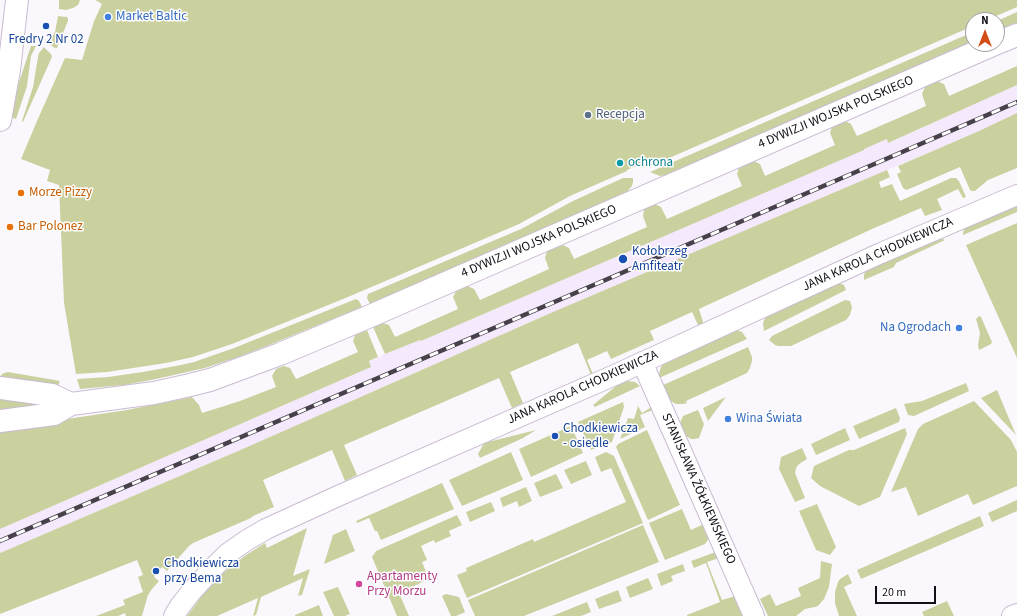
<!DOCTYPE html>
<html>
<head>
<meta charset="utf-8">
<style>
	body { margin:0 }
	#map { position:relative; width:1017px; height:616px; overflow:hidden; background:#fbf8fd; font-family:"Source Sans 3",sans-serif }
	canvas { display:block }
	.north { position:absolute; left:965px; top:12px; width:40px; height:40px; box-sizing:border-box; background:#fff; border:1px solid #a19fa3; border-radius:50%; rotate:0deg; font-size:11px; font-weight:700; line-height:16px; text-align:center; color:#140f18 }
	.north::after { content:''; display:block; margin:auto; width:14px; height:18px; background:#d44d17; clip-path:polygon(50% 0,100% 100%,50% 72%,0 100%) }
	.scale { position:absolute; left:875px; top:586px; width:61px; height:18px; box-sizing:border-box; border:2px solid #140f18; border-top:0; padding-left:5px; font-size:12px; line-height:14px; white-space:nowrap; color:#140f18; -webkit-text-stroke:3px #fff; paint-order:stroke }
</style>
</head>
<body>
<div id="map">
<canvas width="1017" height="616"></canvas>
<div class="north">N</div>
<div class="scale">20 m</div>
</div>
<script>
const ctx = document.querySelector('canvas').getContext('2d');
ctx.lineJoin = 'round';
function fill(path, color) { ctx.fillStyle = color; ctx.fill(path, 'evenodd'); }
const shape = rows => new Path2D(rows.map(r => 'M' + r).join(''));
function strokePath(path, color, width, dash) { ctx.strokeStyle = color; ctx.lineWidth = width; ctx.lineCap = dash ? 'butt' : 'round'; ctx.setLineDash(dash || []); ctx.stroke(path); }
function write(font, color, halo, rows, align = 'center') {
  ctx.font = font + ' "Source Sans 3",sans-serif'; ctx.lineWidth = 3; ctx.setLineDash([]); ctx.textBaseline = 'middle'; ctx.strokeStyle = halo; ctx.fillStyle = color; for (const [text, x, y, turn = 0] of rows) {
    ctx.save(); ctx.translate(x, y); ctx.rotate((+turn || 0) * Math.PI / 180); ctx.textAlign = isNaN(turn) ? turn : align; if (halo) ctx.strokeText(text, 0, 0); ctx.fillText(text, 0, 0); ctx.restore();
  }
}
const built = shape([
	[1017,85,1017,113,979,131,553,312,245,448,0,553,0,529,371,367,369,362,385,354,420,340,421,341,863,150,863,149,887,139,889,143]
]);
const green = shape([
	[59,0,80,0,78,5,73,8,66,10,59,9],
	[95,0,1017,0,1017,7,987,20,973,20,973,26,660,162,646,167,643,163,627,170,627,171,570,196,519,224,348,297,232,344,193,357,166,363,107,372,76,374,64,303,59,185,47,181,50,170,21,159,37,121,65,58,82,60,94,21,102,4],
	[1017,12,1017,23,997,32,997,21],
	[58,16,67,17,68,19,68,21,57,48,55,48,48,43,55,32],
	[973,32,973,43,666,175,660,176,650,172],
	[31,46,36,46,31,56,27,86,16,119,11,117,15,94],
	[44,47,50,53,52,56,51,59,23,122,22,121,33,87,38,57,39,53],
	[1017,66,1017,85,888,143,887,139,864,149,864,150,421,341,420,340,385,354,373,327,383,323,389,325,395,337,458,309,453,297,456,291,468,286,474,289,480,300,549,269,545,258,547,251,563,245,569,248,574,259,647,227,643,216,644,209,655,204,661,207,667,219,742,186,737,174,739,168,754,161,760,164,765,176,835,145,830,133,832,127,845,121,851,124,857,136,926,106,922,94,925,87,937,81,944,84,949,96],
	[1017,113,1017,168,988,180,975,191,972,191,970,190,960,167,909,189,906,190,903,188,897,174,901,172,898,166,979,131],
	[887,170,890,177,879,182,881,188,892,184,900,201,951,178,956,178,959,181,966,197,963,198,958,189,937,199,942,210,925,216,921,208,872,229,699,309,703,322,703,325,700,326,698,325,692,312,650,331,654,340,611,359,607,351,587,360,593,374,591,375,578,343,510,372,523,403,512,408,499,378,344,445,357,475,345,481,332,450,263,480,274,507,253,516,251,518,193,543,189,546,167,571,162,567,154,577,159,581,152,589,148,595,142,616,126,616,125,613,118,616,96,616,125,605,123,600,143,592,138,577,143,575,137,560,0,614,0,553,245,448,553,312],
	[623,178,633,178,633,182,632,186,626,193,370,304,367,298,368,294,521,229,573,201],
	[1017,205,1017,212,963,235,963,232,966,227],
	[1017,223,1017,358,966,245],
	[938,239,943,239,945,240,896,263,894,267,864,280,864,275,865,272,867,270],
	[838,283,844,285,846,290,764,331,763,324,764,320,768,315],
	[356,299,359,301,362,307,274,343,241,356,205,368,156,379,124,385,80,389,77,379,108,377,143,372,181,365,194,362,234,348],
	[845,300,850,301,852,307,850,315,846,320,791,346,778,346,775,345,769,340,772,336],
	[979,316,981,317,992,342,991,344,979,350,978,345,980,333,976,319],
	[367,330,378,357,369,361,371,367,0,529,0,429,127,410,192,397,199,405,202,413,240,401,276,387,272,376,276,369,284,366,290,368,296,379,358,352,353,341,355,335],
	[737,330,742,332,747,339,659,378,659,374,661,367,663,364,669,361],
	[748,347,752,357,752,361,750,368,747,373,686,401,687,403,683,404,676,404,669,400,661,386],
	[8,372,60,381,57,389,0,380,0,377,1,375,4,373],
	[628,381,635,382,640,386,595,407,593,405,621,382],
	[966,383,969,391,914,416,908,415,904,404,922,401],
	[997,390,1016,435,981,398],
	[0,395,53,404,0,413],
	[726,397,708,421,703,408],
	[974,401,1011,440,1017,452,1017,486,973,505,968,494,918,516,906,487,891,492,918,429,923,424],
	[623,402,624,407,612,442,591,450,578,422],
	[638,406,642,413,653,406,655,409,640,415,645,427,620,439,628,418,634,419],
	[896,408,900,418,899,422,859,439,853,426],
	[698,410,704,424,699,438,695,439,691,439,683,434,681,427,680,423,683,416],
	[571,426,583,453,531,477,519,449],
	[845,428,850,440,816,455,811,444],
	[905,428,907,434,880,497,859,506,820,486,811,478,814,466,849,450,854,450],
	[536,430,523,438,480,458,478,454,484,443],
	[647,430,680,505,648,520,616,447,618,444],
	[802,448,807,459,799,464,796,468,795,473,805,498,795,502,779,469,781,457],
	[511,452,523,480,462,506,449,480],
	[606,452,614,456,643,523,467,598,457,575,467,571,466,568,533,539,534,542,626,502,611,468,601,472,595,457],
	[586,461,592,475,571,484,564,470],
	[556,474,563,488,540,497,534,483],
	[442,483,454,509,381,540,377,531,375,531,369,518,357,523,356,521],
	[526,487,532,501,519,507,517,501,503,507,500,498],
	[1017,500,1017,511,992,522,988,513],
	[491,502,495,511,470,522,466,512],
	[817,504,836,547,830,555,816,550,799,511],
	[682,509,691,530,706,523,710,537,705,544,665,560,649,523],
	[457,515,462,525,449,531,451,536,435,543,434,540,421,546,427,560,422,562,429,579,399,593,409,616,397,616,372,557,376,551],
	[980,516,984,526,861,579,857,570],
	[643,525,659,562,524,616,475,616,468,600],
	[307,528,293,576,310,569,302,595,298,596,303,578,261,597,256,615,253,616,258,598,217,616,187,616,201,597,212,585,222,574,246,555,265,543,267,548],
	[346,529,355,551,324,564,333,535],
	[719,552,719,558,707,562,722,600,735,596,746,616,687,616,687,615,720,602,706,563,694,568,691,561,713,553],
	[821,561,832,564,829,587,824,599,818,606,815,607,805,609,796,616,768,616,760,599,770,594,776,606,801,596,798,588,820,578],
	[683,564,685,571,671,576,673,581,661,586,657,574],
	[848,574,852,583,844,587,857,616,839,616,835,603,835,592,838,582,840,579],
	[648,578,653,589,630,598,626,587],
	[338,587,350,614,345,616,334,616,323,592],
	[618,590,622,601,599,609,595,599],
	[446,594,459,597,465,612,456,616,451,616,442,596],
	[947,601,954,616,924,616,922,612],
	[587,602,591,612,581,616,552,616],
	[319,605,323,616,295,616,295,615]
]);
const minor = shape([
	[642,362,754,616],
	[174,616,180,606,191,592,216,565,227,554,247,540,266,529,338,496,617,374,881,253,1017,195],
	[1012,616,1017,614]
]);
const tertiary = shape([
	[997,43,1017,35],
	[0,120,9,70,17,0],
	[0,388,52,395,71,404],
	[0,421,54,414,71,404,154,393,190,385,210,380,280,354,368,317,995,44]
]);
const rail = shape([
	[0,541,886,159,1017,102]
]);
const markers = [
	[108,17,4,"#3f7fe0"],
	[46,26,4,"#1a4fb4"],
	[588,115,4,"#5c6f8a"],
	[620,163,4,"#0f9aa8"],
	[21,193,4,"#e8710a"],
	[10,227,4,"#e8710a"],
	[623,259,5,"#1a4fb4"],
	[959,328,4,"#3f7fe0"],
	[728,419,4,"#3f7fe0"],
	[555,436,4,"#1a4fb4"],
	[156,571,4,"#1a4fb4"],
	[359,584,4,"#d1479c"]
];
const shopNames = [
	["Market Baltic",116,17],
	["Na Ogrodach",951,328,"right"],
	["Wina Świata",736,419]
];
const transitNames = [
	["Fredry 2 Nr 02",46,40,"center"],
	["Kołobrzeg",632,252],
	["Amfiteatr",632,267],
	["Chodkiewicza",563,429],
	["- osiedle",563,444],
	["Chodkiewicza",164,564],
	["przy Bema",164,579]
];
const streetNames = [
	["4 DYWIZJI WOJSKA POLSKIEGO",836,113,-23],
	["4 DYWIZJI WOJSKA POLSKIEGO",539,242,-23],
	["JANA KAROLA CHODKIEWICZA",878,255,-24],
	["JANA KAROLA CHODKIEWICZA",583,388,-24],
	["STANISŁAWA ŻÓŁKIEWSKIEGO",698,489,66]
];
const serviceNames = [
	["Recepcja",596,115]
];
const cultureNames = [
	["ochrona",628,163]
];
const foodNames = [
	["Morze Pizzy",29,193],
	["Bar Polonez",18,227]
];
const hotelNames = [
	["Apartamenty",367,577],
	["Przy Morzu",367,592]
];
fill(built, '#f5e9fd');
fill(green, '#cbd09f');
strokePath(minor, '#cabbd3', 22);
strokePath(tertiary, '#cabbd3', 24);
strokePath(minor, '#fff', 20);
strokePath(tertiary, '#fff', 22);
strokePath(rail, '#47424a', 4.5);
strokePath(rail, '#fff', 3, [9]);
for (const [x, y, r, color] of markers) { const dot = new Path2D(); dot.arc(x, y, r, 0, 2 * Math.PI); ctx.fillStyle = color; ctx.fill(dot); strokePath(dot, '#fff', 1.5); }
write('13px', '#366cbe', '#fff', shopNames, 'left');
write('13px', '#164399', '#fff', transitNames, 'left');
write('13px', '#140f18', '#fff', streetNames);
write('13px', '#4e5e75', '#fff', serviceNames, 'left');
write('13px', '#0d838f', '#fff', cultureNames, 'left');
write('13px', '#c56008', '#fff', foodNames, 'left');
write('13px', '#b23c85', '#fff', hotelNames, 'left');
</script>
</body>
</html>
